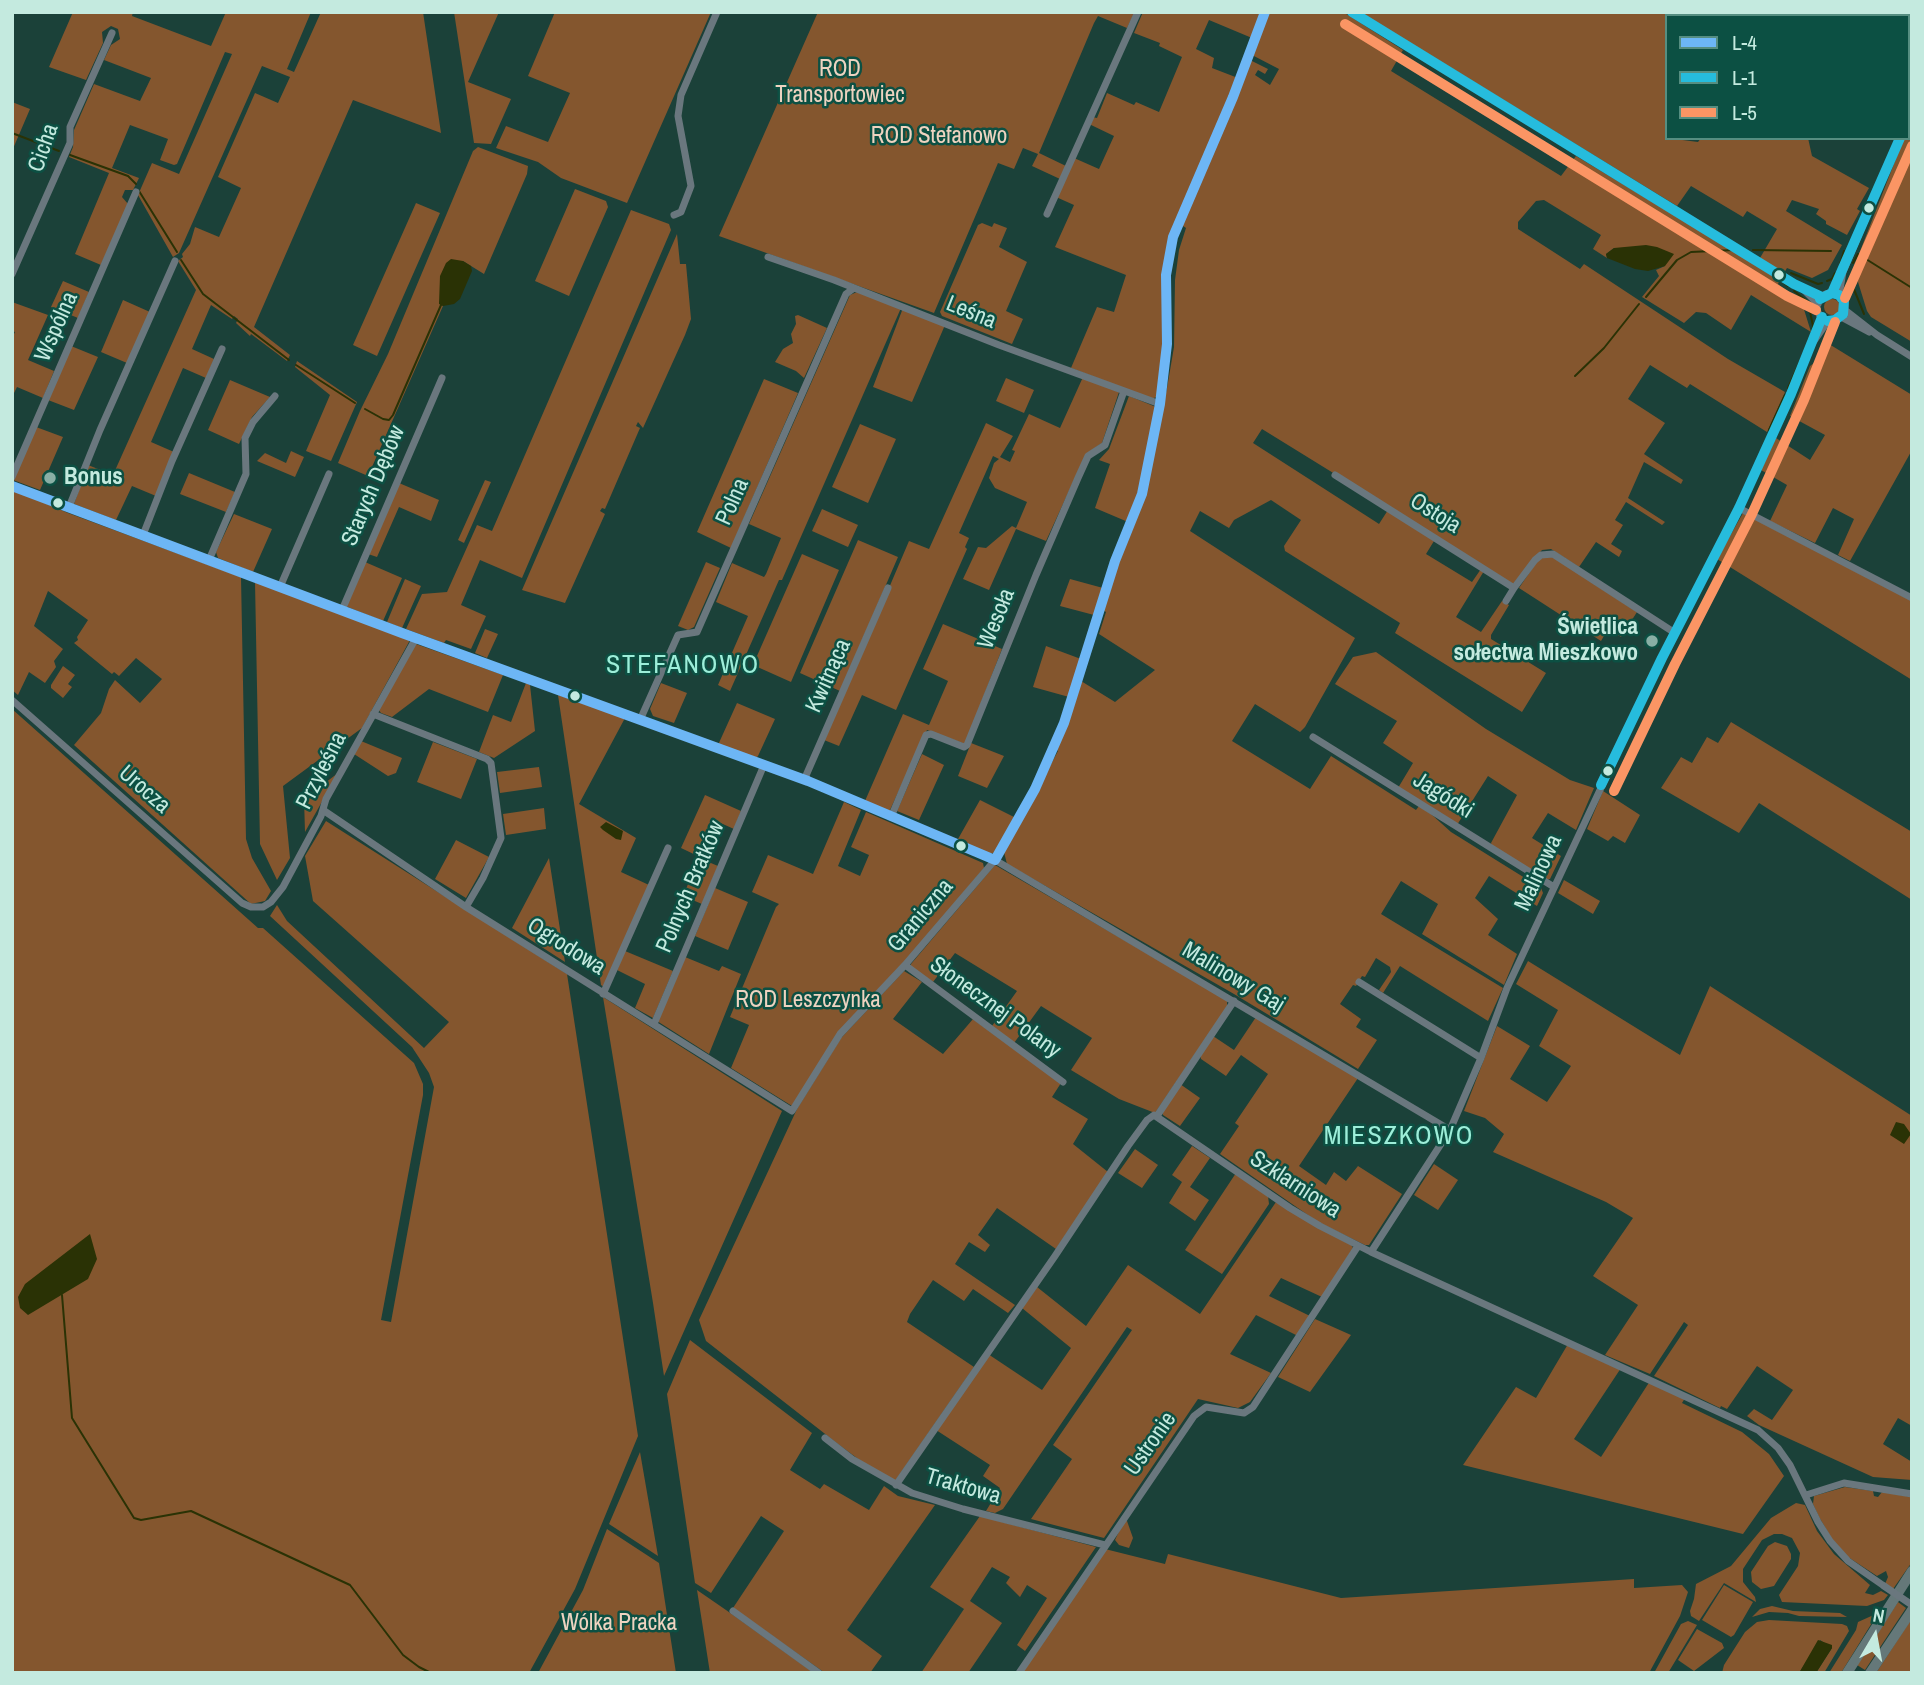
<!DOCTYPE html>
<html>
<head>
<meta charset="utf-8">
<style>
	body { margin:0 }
	#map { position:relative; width:1924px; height:1685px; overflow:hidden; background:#1b4139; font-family:"Archivo Narrow",sans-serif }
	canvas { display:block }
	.frame { position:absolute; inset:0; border:14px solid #c4eadf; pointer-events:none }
	.legend { position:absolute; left:1665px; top:14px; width:245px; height:126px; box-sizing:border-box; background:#0c5043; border:2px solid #568e81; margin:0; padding:9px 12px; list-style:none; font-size:21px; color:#c4eadf }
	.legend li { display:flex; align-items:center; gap:14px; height:35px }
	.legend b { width:35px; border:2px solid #568e81 }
	.north { position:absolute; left:1840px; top:1601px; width:70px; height:70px; -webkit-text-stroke:5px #0c5043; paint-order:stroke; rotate:10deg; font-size:19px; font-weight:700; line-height:28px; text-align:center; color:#c4eadf }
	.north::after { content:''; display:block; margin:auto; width:24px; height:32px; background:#c4eadf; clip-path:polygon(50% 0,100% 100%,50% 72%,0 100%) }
</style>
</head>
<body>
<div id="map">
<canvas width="1924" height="1685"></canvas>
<div class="frame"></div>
<ul class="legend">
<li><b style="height:9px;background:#6db6f5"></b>L-4</li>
<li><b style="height:9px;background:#26bcdd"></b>L-1</li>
<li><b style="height:9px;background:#fb9564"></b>L-5</li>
</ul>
<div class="north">N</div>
</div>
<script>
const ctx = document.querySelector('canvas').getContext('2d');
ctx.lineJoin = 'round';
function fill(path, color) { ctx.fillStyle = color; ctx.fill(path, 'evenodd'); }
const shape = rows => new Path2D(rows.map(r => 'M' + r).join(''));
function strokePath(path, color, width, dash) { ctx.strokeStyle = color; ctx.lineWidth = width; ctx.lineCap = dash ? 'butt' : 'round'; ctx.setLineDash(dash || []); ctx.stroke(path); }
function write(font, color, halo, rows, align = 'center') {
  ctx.font = font + ' "Archivo Narrow",sans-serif'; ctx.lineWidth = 5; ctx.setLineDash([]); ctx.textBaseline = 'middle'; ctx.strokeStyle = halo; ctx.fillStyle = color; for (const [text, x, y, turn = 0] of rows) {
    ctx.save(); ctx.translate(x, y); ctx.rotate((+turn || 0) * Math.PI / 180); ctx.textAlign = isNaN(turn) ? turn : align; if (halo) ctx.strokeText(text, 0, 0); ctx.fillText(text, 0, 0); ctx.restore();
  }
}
const green = shape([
	[73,12,133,12,132,16,211,46,226,12,311,12,287,69,294,72,321,12,423,12,441,133,353,100,254,327,290,355,287,361,251,334,250,336,236,323,238,319,234,316,232,319,211,305,192,349,214,359,206,378,183,368,151,442,174,452,156,496,132,486,116,520,74,504,88,465,113,475,196,290,178,261,183,257,182,254,190,244,195,227,219,237,241,188,218,177,255,93,278,103,290,77,262,66,179,253,173,257,138,195,152,163,179,174,232,54,225,52,177,164,174,165,160,160,168,139,130,125,112,168,139,178,133,190,125,190,122,197,128,204,101,265,75,254,109,173,69,157,73,147,74,130,94,84,140,101,151,78,104,60,111,45,120,39,118,29,111,26,102,32,103,43,86,80,49,67],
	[454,12,499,12,468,82,511,99,491,144,474,143],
	[555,12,711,12,627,203,561,178,538,162,496,148,506,126,548,142,570,93,528,76],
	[818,12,1135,12,1127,28,1098,16,1094,23,1039,153,1066,166,1060,179,1032,166,1038,154,1023,148,1014,169,998,163,934,313,719,236],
	[1143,12,1261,12,1252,38,1209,20,1196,49,1214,58,1212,68,1238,78,1175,224,1167,251,1163,288,1162,371,1158,396,1152,399,1071,368,1097,307,1114,312,1126,275,1055,247,1074,205,1056,197,1074,158,1099,169,1114,136,1089,124,1092,117,1097,118,1107,93,1134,105,1136,102,1159,112,1182,57,1159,46,1160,43,1134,33],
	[1268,12,1343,12,1403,50,1391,71,1561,176,1576,156,1780,279,1778,284,1802,303,1811,332,1751,295,1731,330,1706,313,1696,312,1684,323,1642,297,1659,276,1656,270,1665,266,1623,248,1614,248,1606,254,1607,258,1593,249,1601,235,1544,200,1536,201,1518,222,1518,229,1580,269,1584,264,1728,359,1785,392,1767,432,1690,384,1687,388,1650,365,1628,399,1665,423,1644,454,1683,480,1681,484,1644,462,1628,498,1665,522,1662,525,1626,502,1615,520,1623,525,1611,544,1622,551,1619,557,1596,542,1579,567,1551,549,1542,550,1513,584,1262,429,1253,443,1376,522,1379,524,1388,510,1434,541,1426,554,1472,582,1481,569,1484,571,1456,617,1481,632,1502,601,1509,605,1491,635,1491,639,1546,673,1522,712,1395,633,1400,623,1285,551,1284,546,1301,520,1271,500,1234,520,1229,528,1200,511,1190,531,1355,638,1305,727,1300,732,1255,704,1232,741,1310,789,1331,756,1416,810,1419,806,1431,814,1451,832,1541,888,1543,893,1537,906,1489,876,1475,898,1498,919,1488,935,1517,954,1504,985,1422,934,1438,904,1401,881,1381,914,1503,988,1488,1021,1400,966,1383,993,1379,990,1391,972,1390,967,1376,958,1365,977,1362,976,1356,986,1353,985,1340,1004,1361,1019,1356,1027,1377,1040,1358,1069,1234,994,1007,864,1004,852,1058,751,1056,749,1066,728,1081,681,1115,702,1155,670,1099,634,1106,612,1103,610,1147,478,1167,388,1174,347,1175,280,1179,250,1186,228,1180,224,1250,60,1268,69,1265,74,1258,70,1255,75,1270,85,1279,69,1252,55],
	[1360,12,1778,12,1778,16,1667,16,1665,131,1667,138,1698,142,1701,138,1808,138,1812,156,1869,188,1857,209,1860,211,1847,235,1826,224,1826,221,1816,214,1819,209,1792,200,1786,211,1842,245,1828,270,1812,278,1787,268,1784,273,1760,258,1777,229,1747,211,1743,217,1691,186,1677,206],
	[1853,12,1912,12,1912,75,1908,73,1908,16,1850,16],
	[12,102,30,109,12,151],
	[1912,119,1912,342,1871,317,1867,311,1858,282,1859,260,1857,259,1904,138,1908,138,1908,127],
	[478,147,528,166,527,174,484,274,463,261,439,303,443,306,368,476,338,463,360,411,388,354,473,151],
	[575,189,606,201,608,207,569,296,535,281],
	[416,203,440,213,377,356,353,345],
	[631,210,669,224,671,230,522,578,480,560,461,605,486,616,471,649,446,640,444,643,406,629,422,594,447,592,477,525,492,531],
	[982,223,992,227,994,223,1007,228,999,247,1027,262,1006,311,1023,319,1012,344,942,316,940,312,978,225],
	[677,234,680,264,686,264,691,319,685,335,643,428,638,422,636,426,640,428,605,509,602,508,600,511,605,514,565,603,522,590],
	[63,281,89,292,78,318,51,307],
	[857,292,901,308,782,580,779,580,730,691,718,685,748,616,716,602,732,563,764,577,766,574,781,538,749,524,850,295],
	'1824 307a8 8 0 1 1 16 0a8 8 0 1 1-16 0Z',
	[123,300,150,312,127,363,101,352],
	[12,302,48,315,28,360,54,371,43,398,17,387,12,397,12,338,15,332,12,331],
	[903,308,945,325,912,402,873,387],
	[798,315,827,328,804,378,796,371,775,362,783,349,793,343,791,334,796,324,795,316],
	[1829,344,1912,395,1912,450,1850,561,1838,555,1854,519,1833,508,1815,543,1770,521,1787,485,1761,470,1776,438,1810,460,1825,435,1790,416,1810,366,1821,358],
	[71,346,98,357,74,410,48,400],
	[297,361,357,402,331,461,306,451,330,395,295,367],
	[1083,377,1119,392,1102,443,1086,454,1046,541,1016,529,989,590,963,579,978,547,986,548,1012,526,1016,528,1027,502,995,488,989,478,994,463,999,459,993,456,959,533,969,538,965,547,967,549,896,710,862,695,839,746,824,740,909,541,929,549,986,423,1013,436,1000,457,1010,462,1015,451,1012,450,1029,414,1060,428],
	[1006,378,1034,390,1024,413,996,401],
	[764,379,798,393,731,548,697,532],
	[230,380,270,397,252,417,239,444,208,430],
	[1129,396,1156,407,1141,484,1137,494,1139,495,1128,522,1095,508,1110,464,1099,460,1109,449],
	[860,424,896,439,868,503,832,487],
	[36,427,63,437,40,490,13,480],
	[291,451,304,457,295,477,257,461,265,453,286,463],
	[189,473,235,492,226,512,180,494],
	[485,480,491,482,464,543,458,540],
	[399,483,439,500,431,521,399,507,377,557,368,554],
	[12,489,68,513,241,577,246,839,252,858,271,891,265,901,251,904,74,745,101,713,109,689,115,680,140,703,162,679,136,658,119,676,114,672,112,674,74,643,78,640,77,637,88,620,48,591,34,626,63,649,54,661,56,667,45,683,29,672,18,695,12,690],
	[822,509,858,525,848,547,812,531],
	[1743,513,1912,601,1912,680,1717,559],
	[234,514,272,529,253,572,218,558,216,552],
	[858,540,898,557,840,691,800,673],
	[802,554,839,570,791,682,753,665],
	[1547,556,1553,557,1637,612,1621,637,1608,629,1601,641,1519,588,1538,560],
	[365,562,402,578,383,621,345,606],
	[706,562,720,568,694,627,688,630,678,626],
	[405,579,421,586,402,628,387,622],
	[1070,579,1103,588,1094,615,1060,606],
	[255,582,410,640,362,728,283,786,290,858,277,880,260,844],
	[943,624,1002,649,965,744,927,730,889,812,865,801,903,714,929,725,948,681,923,669],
	[485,629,498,634,487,658,475,653],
	[416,644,503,675,488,712,429,689,392,717,381,713,378,709],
	[1046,646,1081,659,1069,697,1033,687],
	[1376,652,1486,729,1570,780,1594,788,1576,830,1548,813,1532,838,1561,856,1550,879,1545,880,1492,846,1491,843,1517,795,1488,776,1457,825,1398,788,1413,763,1383,743,1397,721,1335,684,1353,657],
	[63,666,75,675,68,684,72,687,63,698,51,688,51,685],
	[526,683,530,685,535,731,494,758,479,752,493,715,511,722],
	[661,683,687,693,674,723,653,716,650,709],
	[558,695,625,718,579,804,636,838,621,872,649,885,604,987,601,985],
	[737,703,775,719,758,756,755,759,718,745],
	[12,709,258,928,263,928,414,1063,423,1084,423,1095,381,1320,391,1322,434,1087,429,1073,412,1047,270,916,277,905,287,921,424,1048,449,1022,313,901,305,856,326,821,567,974,638,1436,575,1589,529,1673,12,1673],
	[1731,722,1912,832,1912,900,1759,803,1739,833,1661,788,1681,757,1692,763,1707,737,1718,743],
	[361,741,402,758,396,773,388,776,354,754],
	[433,742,477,759,461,799,417,782],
	[971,743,1004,756,987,788,958,776],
	[922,754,944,765,919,820,897,811],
	[539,767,542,787,500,793,497,772],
	[338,773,305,832,304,799],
	[1603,791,1640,815,1625,843,1613,836,1608,841,1587,829],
	[705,795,741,811,734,829,716,821,700,857,681,848],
	[980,800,1014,817,994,853,988,854,958,839],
	[844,802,861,810,838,866,860,876,869,855,851,847,866,812,983,863,984,868,918,947,861,1008,792,1106,731,1068,749,1025,730,1017,776,907,779,904,752,892,768,855,813,874],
	[544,808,546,829,506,835,503,814],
	[456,840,489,857,466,898,435,879],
	[549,858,565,962,512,928],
	[699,858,718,866,702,904,683,896],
	[995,865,1227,1000,1227,1007,1155,1113,1119,1099,1071,1070,1092,1038,1041,1006,1014,1043,992,1026,1017,991,955,953,933,982,911,967,911,964],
	[1564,880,1600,901,1593,914,1558,893],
	[715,888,748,902,728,950,695,936],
	[625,951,673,971,653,1018,635,1008,645,984,617,970],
	[685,957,719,971,722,966,741,974,709,1054,657,1021],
	[1528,961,1680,1055,1710,986,1912,1116,1912,1426,1898,1418,1883,1444,1912,1462,1912,1480,1873,1477,1759,1425,1747,1416,1754,1409,1772,1420,1793,1390,1757,1366,1727,1409,1721,1406,1720,1408,1654,1376,1688,1325,1684,1322,1650,1374,1605,1355,1638,1305,1593,1276,1633,1218,1606,1202,1493,1152,1504,1134,1485,1118,1464,1111,1497,1026,1530,1046,1510,1079,1547,1102,1571,1066,1539,1046,1558,1010,1516,984],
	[904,971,922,982,893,1019,943,1054,973,1019,1061,1083,1052,1097,1088,1119,1073,1144,1108,1172,1056,1249,997,1208,978,1235,990,1245,985,1252,969,1242,955,1264,1015,1305,1008,1313,973,1289,964,1301,933,1280,910,1314,907,1322,974,1367,895,1481,865,1464,838,1444,706,1341,699,1320,797,1109,841,1038],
	[603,997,782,1111,664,1376,653,1303],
	[1256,1017,1358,1078,1299,1166,1326,1185,1334,1172,1346,1181,1358,1166,1402,1194,1369,1245,1365,1245,1318,1222,1220,1154,1239,1126,1235,1123,1268,1074,1241,1055,1226,1076,1201,1059,1200,1054,1213,1036,1234,1050],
	[1180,1084,1200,1098,1180,1126,1163,1115,1162,1110],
	[1192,1146,1210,1158,1190,1187,1209,1200,1195,1221,1169,1203,1182,1182,1172,1175],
	[1135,1149,1158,1165,1142,1188,1118,1173],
	[1434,1164,1458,1180,1438,1210,1414,1195],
	[1236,1173,1268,1196,1269,1204,1222,1274,1185,1250],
	[1276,1202,1350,1243,1353,1248,1322,1297,1281,1278,1269,1296,1310,1316,1298,1336,1256,1315,1230,1354,1271,1373,1250,1402,1238,1408,1198,1399,1104,1538,1031,1519,1072,1459,1053,1445,1132,1330,1127,1327,1003,1509,995,1513,986,1511,1000,1488,983,1476,990,1465,936,1430,988,1354,1042,1390,1071,1348,1022,1308,1037,1287,1086,1326,1128,1265,1200,1314],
	[1315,1319,1351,1335,1310,1392,1278,1377],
	[690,1340,812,1433,790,1470,820,1489,824,1484,869,1510,884,1486,898,1496,935,1505,847,1630,882,1656,870,1673,825,1673,733,1608,784,1531,761,1516,711,1593,695,1583,667,1394],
	[1568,1344,1621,1368,1574,1439,1601,1457,1650,1381,1685,1398,1682,1403,1742,1432,1769,1454,1784,1476,1743,1534,1463,1465,1516,1387,1536,1398],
	[640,1452,658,1556,609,1524],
	[1845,1487,1873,1491,1874,1496,1878,1497,1882,1492,1912,1497,1912,1562,1893,1589,1885,1584,1888,1577,1886,1571,1877,1576,1848,1557,1832,1539,1819,1517,1813,1504,1814,1496],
	[1796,1503,1805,1505,1817,1531,1834,1554,1870,1585,1865,1593,1873,1595,1881,1591,1888,1595,1884,1600,1867,1606,1782,1602,1779,1595,1798,1566,1800,1553,1792,1538,1782,1534,1774,1534,1762,1540,1743,1569,1743,1582,1755,1597,1756,1602,1724,1583,1699,1621,1691,1616,1690,1611,1694,1599,1696,1584,1731,1566,1771,1518],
	[980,1516,1096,1547,1025,1651,1017,1645,1047,1598,1027,1585,1020,1597,1006,1583,1010,1577,992,1567,970,1601,1002,1623,968,1673,921,1673,964,1609,930,1587],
	[1124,1521,1127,1521,1133,1538,1129,1548,1119,1545,1115,1540],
	[607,1529,659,1563,676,1673,538,1673,583,1590],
	[1775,1542,1787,1546,1791,1554,1791,1559,1774,1586,1761,1589,1752,1582,1751,1572,1768,1546],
	[1105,1549,1165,1564,1168,1554,1341,1598,1634,1579,1634,1588,1682,1585,1688,1592,1680,1616,1649,1673,1022,1673],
	[1724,1585,1753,1602,1734,1635,1731,1637,1702,1620],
	[697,1590,726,1610,814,1673,710,1673],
	[1898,1602,1906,1608,1865,1670,1857,1665],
	[1772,1606,1793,1611,1840,1613,1847,1617,1799,1616,1788,1613,1769,1612,1752,1617,1760,1609],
	[1878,1613,1841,1673,1829,1673,1856,1630,1858,1622],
	[1912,1618,1912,1673,1876,1673],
	[1769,1620,1842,1624,1847,1626,1849,1631,1824,1673,1816,1673,1832,1648,1820,1640,1799,1673,1722,1673,1724,1665,1745,1632,1757,1622],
	[1688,1621,1697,1625,1668,1673,1654,1673,1681,1624],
	[1697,1629,1722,1643,1724,1648,1694,1671,1678,1660]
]);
const water = shape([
	[1646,245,1657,247,1674,254,1665,266,1648,271,1635,269,1607,258,1606,254,1614,248],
	[451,259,463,261,471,266,472,271,460,299,454,304,443,306,439,304,440,276,446,263],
	[606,822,623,831,621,840,616,839,603,830,600,827],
	[1896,1122,1904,1124,1911,1134,1904,1144,1890,1135],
	[90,1234,97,1259,88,1279,28,1315,20,1308,18,1297,25,1284],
	[1818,1640,1832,1645,1832,1648,1816,1673,1799,1673]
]);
const stream = shape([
	[12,133,59,151],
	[70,155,128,176,136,184],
	[139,191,177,252],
	[1753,250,1831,251],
	[181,260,203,294,289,360],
	[1853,263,1858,254,1912,288],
	[1840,264,1844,251],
	[1791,273,1818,284,1822,283],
	[1852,273,1851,282,1864,314],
	[1827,281,1832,279,1835,273],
	[1784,283,1788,286],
	[1794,291,1808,302,1813,326,1812,333],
	[1646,297,1677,260,1691,252,1734,250],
	[1808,341,1809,339],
	[296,365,355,403],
	[1575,376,1604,348,1639,304],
	[1788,388,1806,348],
	[365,409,383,419,389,420,393,415,441,305],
	[1769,430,1785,395],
	[62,1295,72,1418,134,1518,141,1520,191,1511,350,1585,403,1655,419,1667,431,1673]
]);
const minor = shape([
	[1352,12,1794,284,1822,297],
	[1908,119,1912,111],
	[1047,214,1138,12],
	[674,215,681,212,691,186,678,116,681,95,717,12],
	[768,257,834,280,999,345,1160,404],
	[12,274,70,143,70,127,112,33],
	[1803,289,1818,304],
	[1832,293,1839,276,1843,272,1900,138],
	'1817 307a14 14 0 1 1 28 0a14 14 0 1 1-28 0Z',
	[1839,295,1843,272],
	[1845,310,1877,335,1912,357],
	[1841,317,1869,332],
	[1814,341,1828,321],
	[1335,475,1514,588,1535,560,1541,555,1553,554,1675,633],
	[12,477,136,192],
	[12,486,402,633,808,781,995,860,1450,1130],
	[69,507,100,430,175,261],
	[1739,508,1912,598],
	[143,535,172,461,222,349],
	[209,560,246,474,245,438,253,422,275,396],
	[280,587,329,474],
	[1506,601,1514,588],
	[342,610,442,378],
	[12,700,242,903,251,907,263,907,271,902,283,887,321,816,326,799,416,638],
	[373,714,487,759,491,763,501,838,483,878,466,907],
	[640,720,678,635,697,632,846,294,854,288],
	[1313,737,1554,887],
	[804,780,888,588],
	[323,810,466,907,792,1111,840,1034,905,965,995,860,1035,789,1064,723,1115,561,1142,494,1160,404,1167,344,1166,275,1173,237,1233,97,1265,12],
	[891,817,926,735,931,734,964,747,967,745,1036,575,1078,478,1088,456,1105,445,1124,391],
	[905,965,1063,1082],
	[1359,982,1481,1058],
	[603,994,668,848],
	[654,1024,764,765],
	[1157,1116,1234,1001],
	[1371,1252,1450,1130,1481,1058,1507,988,1662,658,1739,508,1791,394,1822,317],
	[825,1438,852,1459,912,1493,963,1509,1105,1545],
	[896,1485,1055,1256,1128,1146,1147,1120,1154,1115,1290,1208,1320,1226,1371,1252,1758,1430,1778,1448,1790,1465,1818,1522,1830,1541,1848,1561,1884,1586],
	[1806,1495,1844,1483,1912,1494],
	[733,1611,819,1673],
	[1019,1673,1194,1416,1206,1407,1244,1413,1253,1407,1358,1246]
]);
const highway = shape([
	[1847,1673,1912,1571],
	[1870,1673,1912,1610]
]);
const minorBridge = shape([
	[1884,1586,1912,1605]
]);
const bus1 = shape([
	[12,486,402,633,808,781,995,860],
	[995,860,1035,789,1064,723,1115,561,1142,494,1160,404,1167,344,1166,275,1173,237,1233,97,1265,12]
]);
const bus2 = shape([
	[1352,12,1794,284,1822,297],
	[1832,293,1900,138],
	[1820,299,1832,293,1839,295,1844,301,1843,314,1835,320,1828,321],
	[1601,785,1662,658,1739,508,1791,394,1822,317]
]);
const bus3 = shape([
	[1345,24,1787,296,1816,310],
	[1845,298,1912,146],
	[1614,791,1675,664,1752,514,1804,400,1835,322]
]);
const markers = [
	[1869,208,6,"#c4eadf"],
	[1779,275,6,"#c4eadf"],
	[50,478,7,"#89afa5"],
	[58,503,6,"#c4eadf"],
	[1652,641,7,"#89afa5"],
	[575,696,6,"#c4eadf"],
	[1608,771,6,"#c4eadf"],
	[961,846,6,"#c4eadf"]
];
const parkNames = [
	["ROD",840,70],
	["Transportowiec",840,96],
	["ROD Stefanowo",939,137],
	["ROD Leszczynka",808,1001],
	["Wólka Pracka",619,1624]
];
const streetNames = [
	["Cicha",44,148,-71],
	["Leśna",971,313,22],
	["Wspólna",57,327,-66],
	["Starych Dębów",374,486,-67],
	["Polna",733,502,-66],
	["Ostoja",1435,514,32],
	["Wesoła",997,619,-68],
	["Kwitnąca",829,676,-66],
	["Przyleśna",322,771,-63],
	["Urocza",144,790,41],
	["Jagódki",1443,796,32],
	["Malinowa",1539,873,-65],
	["Polnych Bratków",691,887,-67],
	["Graniczna",921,916,-50],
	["Ogrodowa",566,947,32],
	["Malinowy Gaj",1233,978,31],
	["Słonecznej Polany",995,1008,36],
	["Szklarniowa",1295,1185,33],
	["Ustronie",1151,1444,-55],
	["Traktowa",963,1487,16]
];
const poiNames = [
	["Bonus",64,478],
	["Świetlica",1638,628,"right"],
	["sołectwa Mieszkowo",1638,654,"right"]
];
const quarterNames = [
	["STEFANOWO",683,666],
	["MIESZKOWO",1399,1137]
];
fill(green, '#84562e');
fill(water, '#2a3205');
strokePath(stream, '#2a3205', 2);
strokePath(minor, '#6a777e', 7);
strokePath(highway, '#657879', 10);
strokePath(minorBridge, '#6a777e', 7);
strokePath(bus1, '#6db6f5', 10);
strokePath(bus2, '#26bcdd', 10);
strokePath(bus3, '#fb9564', 10);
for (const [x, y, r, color] of markers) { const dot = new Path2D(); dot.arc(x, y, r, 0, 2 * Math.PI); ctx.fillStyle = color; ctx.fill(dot); strokePath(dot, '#0c5043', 2.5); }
write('23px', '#eed3c0', '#0c5043', parkNames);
write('23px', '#c4eadf', '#0c5043', streetNames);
write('bold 23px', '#c4eadf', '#0c5043', poiNames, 'left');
ctx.letterSpacing = '2px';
write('26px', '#9deed9', '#0c5043', quarterNames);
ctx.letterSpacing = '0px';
</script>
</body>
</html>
